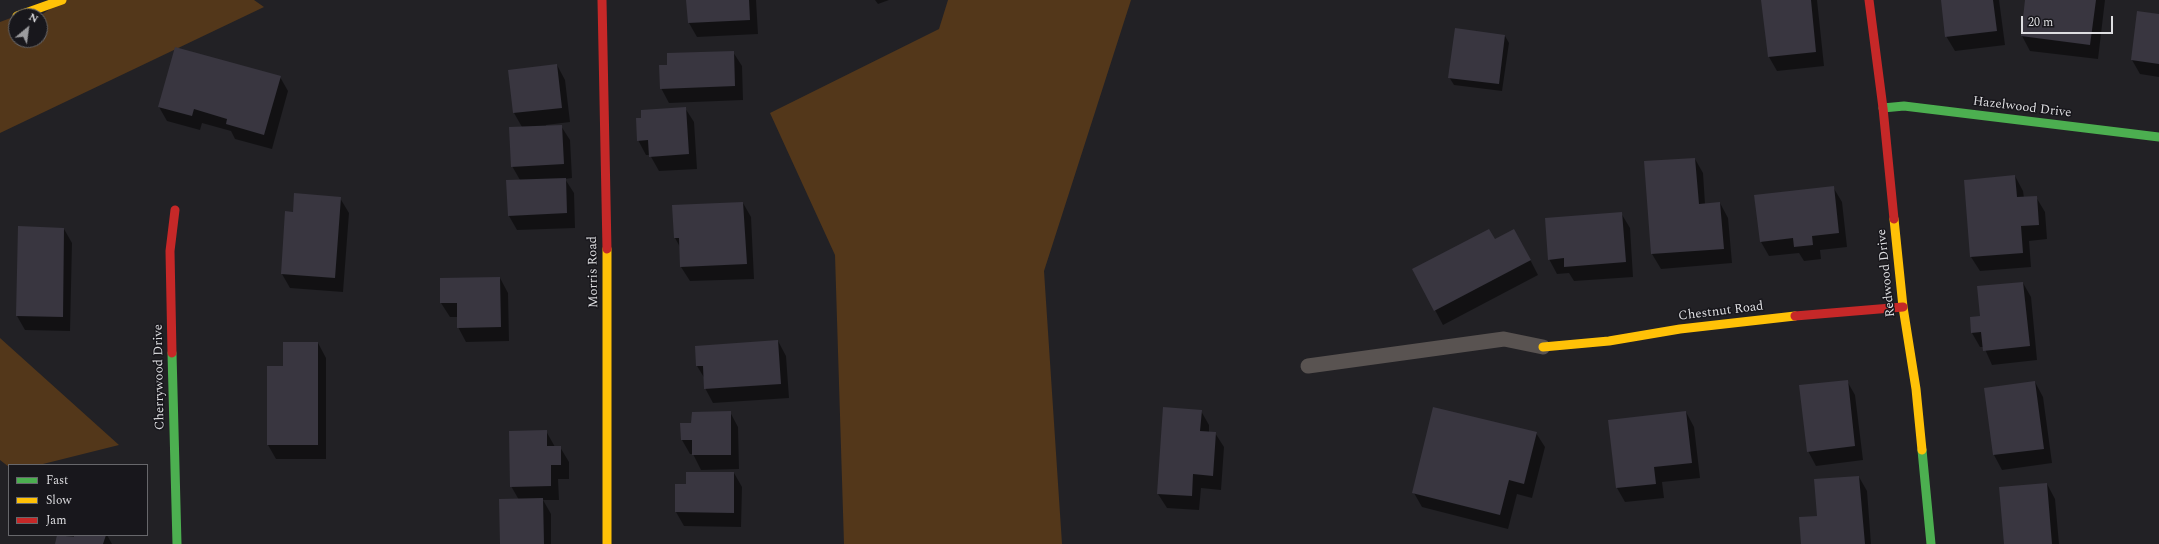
<!DOCTYPE html>
<html>
<head>
<meta charset="utf-8">
<style>
	body { margin:0 }
	#map { position:relative; width:2159px; height:544px; overflow:hidden; background:#222125; font-family:Spectral,serif }
	canvas { display:block }
	.legend { position:absolute; left:8px; top:464px; width:140px; height:72px; box-sizing:border-box; background:#18171c; border:1px solid #67676b; margin:0; padding:5px 7px; list-style:none; font-size:12px; color:#dedee1 }
	.legend li { display:flex; align-items:center; gap:8px; height:20px }
	.legend b { width:20px; border:1px solid #67676b }
	.north { position:absolute; left:8px; top:8px; width:40px; height:40px; box-sizing:border-box; background:#18171c; border:1px solid #67676b; border-radius:50%; rotate:29deg; font-size:11px; font-weight:700; line-height:16px; text-align:center; color:#dedee1 }
	.north::after { content:''; display:block; margin:auto; width:14px; height:18px; background:#9c9c9f; clip-path:polygon(50% 0,100% 100%,50% 72%,0 100%) }
	.scale { position:absolute; left:2021px; top:16px; width:92px; height:18px; box-sizing:border-box; border:2px solid #dedee1; border-top:0; padding-left:5px; font-size:12px; line-height:14px; white-space:nowrap; color:#dedee1; -webkit-text-stroke:3px #18171c; paint-order:stroke }
</style>
</head>
<body>
<div id="map">
<canvas width="2159" height="544"></canvas>
<ul class="legend">
<li><b style="height:5px;background:#4caf50"></b>Fast</li>
<li><b style="height:5px;background:#ffc107"></b>Slow</li>
<li><b style="height:5px;background:#c62828"></b>Jam</li>
</ul>
<div class="north">N</div>
<div class="scale">20 m</div>
</div>
<script>
const ctx = document.querySelector('canvas').getContext('2d');
ctx.lineJoin = 'round';
function fill(path, color) { ctx.fillStyle = color; ctx.fill(path, 'evenodd'); }
const shape = rows => new Path2D(rows.map(r => 'M' + r).join(''));
function strokePath(path, color, width, dash) { ctx.strokeStyle = color; ctx.lineWidth = width; ctx.lineCap = dash ? 'butt' : 'round'; ctx.setLineDash(dash || []); ctx.stroke(path); }
function write(font, color, halo, rows, align = 'center') {
  ctx.font = font + ' Spectral,serif'; ctx.lineWidth = 3; ctx.setLineDash([]); ctx.textBaseline = 'middle'; ctx.strokeStyle = halo; ctx.fillStyle = color; for (const [text, x, y, turn = 0] of rows) {
    ctx.save(); ctx.translate(x, y); ctx.rotate((+turn || 0) * Math.PI / 180); ctx.textAlign = isNaN(turn) ? turn : align; if (halo) ctx.strokeText(text, 0, 0); ctx.fillText(text, 0, 0); ctx.restore();
  }
}
const green = shape([
	[62,0,254,0,264,7,0,133,0,22,16,16,16,40,40,40,40,16],
	[948,0,1131,0,1044,271,1062,544,844,544,835,255,770,113,939,29],
	[0,338,119,445,39,465,9,465,9,467,0,460]
]);
const shadow = shape([
	[705,0,756,0,758,34,697,37,689,23,687,1],
	[875,0,889,0,878,4],
	[1762,0,1817,0,1824,66,1777,71,1769,57],
	[1942,0,1999,0,2005,45,1955,51,1946,36],
	[2026,0,2105,0,2098,59,2030,51,2022,36],
	[2159,15,2159,77,2140,74,2132,60],
	[1505,36,1509,43,1502,91,1454,85,1449,77],
	[733,52,742,66,743,100,669,103,661,88],
	[557,65,565,80,570,122,546,125,546,126,561,126,570,140,572,178,565,179,574,193,575,228,517,230,509,216,520,180,512,166,522,127,514,113],
	[280,77,288,91,272,149,235,139,231,131,202,123,200,130,167,121,159,107],
	[685,108,694,122,697,169,659,171,650,155,646,155,638,140],
	[1695,159,1703,173,1705,204,1720,203,1728,218,1732,263,1661,269,1652,254,1646,162],
	[2015,176,2023,191,2024,198,2036,197,2045,212,2047,239,2029,241,2031,267,1980,271,1971,257,1965,180],
	[1833,187,1842,202,1847,247,1820,250,1821,259,1804,261,1799,253,1769,256,1761,242],
	[340,198,349,213,343,292,290,288,282,274,294,213],
	[743,203,751,217,754,279,690,281,681,267,680,247,675,238],
	[1621,213,1630,228,1633,277,1574,281,1569,273,1557,274,1549,259],
	[64,229,72,243,70,331,25,330,17,316],
	[1494,240,1522,244,1538,275,1443,325,1435,310],
	[500,278,508,293,509,341,466,342,458,327,458,317,450,317,441,303],
	[2023,283,2031,297,2037,360,1992,365,1984,347,1980,347,1972,333,1981,317],
	[778,341,786,356,789,398,713,403,705,388,705,379,697,366],
	[318,343,326,358,326,459,276,459,268,445],
	[1847,381,1855,395,1863,460,1816,466,1808,451],
	[2035,382,2043,397,2052,463,2002,470,1994,455,1985,389],
	[1201,411,1209,425,1209,432,1215,433,1224,447,1221,490,1201,488,1199,510,1167,508,1158,494],
	[730,412,738,427,739,469,701,470,693,454,690,454,682,440,692,424],
	[1686,412,1694,427,1700,478,1662,482,1664,498,1625,502,1617,488,1609,421],
	[546,431,555,447,560,447,569,462,569,479,558,479,559,500,543,500,551,514,551,544,501,544,519,500,511,486],
	[1536,433,1545,447,1532,498,1517,494,1508,529,1422,507,1414,493],
	[734,473,742,487,741,527,684,526,676,512,687,485],
	[1859,477,1867,491,1871,544,1802,544,1818,517],
	[2047,484,2055,499,2059,544,2005,544],
	[58,535,74,538,75,535,107,535,112,544,56,544]
]);
const building = shape([
	[686,0,749,0,750,20,688,23],
	[1761,0,1811,0,1816,52,1768,57],
	[1941,0,1993,0,1997,31,1945,37],
	[2025,0,2096,0,2090,45,2021,36],
	[2137,11,2159,14,2159,64,2131,60],
	[1455,28,1505,35,1499,84,1448,78],
	[175,47,281,76,264,135,226,124,227,119,194,109,192,116,158,107],
	[734,51,735,86,660,89,659,65,667,65,667,53],
	[557,64,562,108,513,113,508,70],
	[686,107,689,154,649,157,648,140,637,141,636,118,641,118,641,110],
	[562,125,564,164,511,167,509,127],
	[1695,158,1699,204,1720,202,1724,249,1651,254,1644,161],
	[2015,175,2017,197,2037,196,2039,225,2021,226,2023,253,1970,257,1964,180],
	[566,178,567,213,508,216,506,180],
	[1834,186,1839,233,1812,236,1813,245,1794,247,1793,238,1760,242,1754,195],
	[294,193,341,197,335,278,281,274,285,211,293,212],
	[743,202,747,264,680,267,679,238,674,238,672,205],
	[1622,212,1626,262,1564,267,1564,258,1548,260,1545,218],
	[18,226,64,228,63,317,16,316],
	[1489,229,1495,239,1514,229,1531,260,1434,311,1412,269],
	[500,277,501,327,457,328,457,303,440,303,440,278],
	[2023,282,2030,346,1983,351,1981,332,1971,333,1970,317,1980,316,1977,286],
	[778,340,781,384,704,389,703,366,696,366,695,346],
	[283,342,318,342,318,445,267,445,267,366,283,366],
	[1848,380,1855,446,1807,452,1799,385],
	[2035,381,2044,449,1993,455,1984,388],
	[1163,407,1202,410,1200,431,1216,432,1213,476,1193,474,1192,496,1157,494],
	[1433,407,1537,432,1524,484,1509,480,1500,515,1412,493],
	[731,411,731,455,692,455,692,440,681,440,680,423,691,423,692,412],
	[1686,411,1692,463,1654,467,1656,484,1616,488,1608,420],
	[547,430,547,446,561,446,561,465,551,465,551,486,510,487,509,431],
	[686,472,734,472,734,513,675,512,675,484,686,484],
	[1859,476,1865,544,1801,544,1799,517,1817,516,1814,479],
	[2047,483,2052,544,2004,544,1999,487],
	[543,498,544,544,500,544,499,499],
	[57,535,74,537,74,535,106,535,103,544,55,544]
]);
const lane = shape([
	[1308,366,1504,339,1543,347]
]);
const fast = shape([
	[1883,108,1904,106,2159,137],
	[172,353,177,544],
	[1922,450,1931,544]
]);
const slow = shape([
	[17,16,62,0],
	[1894,219,1903,307,1916,389,1922,450],
	[607,249,607,544],
	[1543,347,1609,341,1680,329,1795,316]
]);
const jam = shape([
	[602,0,607,249],
	[1869,0,1883,108,1894,219],
	[1795,316,1903,307],
	[172,353,170,251,175,210]
]);
const streetNames = [
	["Hazelwood Drive",2022,108,7],
	["Morris Road",594,272,-91],
	["Redwood Drive",1887,273,-96],
	["Chestnut Road",1721,312,-7],
	["Cherrywood Drive",160,377,-91]
];
fill(green, '#53371a');
fill(shadow, '#0007');
fill(building, '#393640');
strokePath(lane, '#595351', 15);
strokePath(fast, '#4caf50', 9);
strokePath(slow, '#ffc107', 9);
strokePath(jam, '#c62828', 9);
write('13px', '#dedee1', '#18171c', streetNames);
</script>
</body>
</html>
